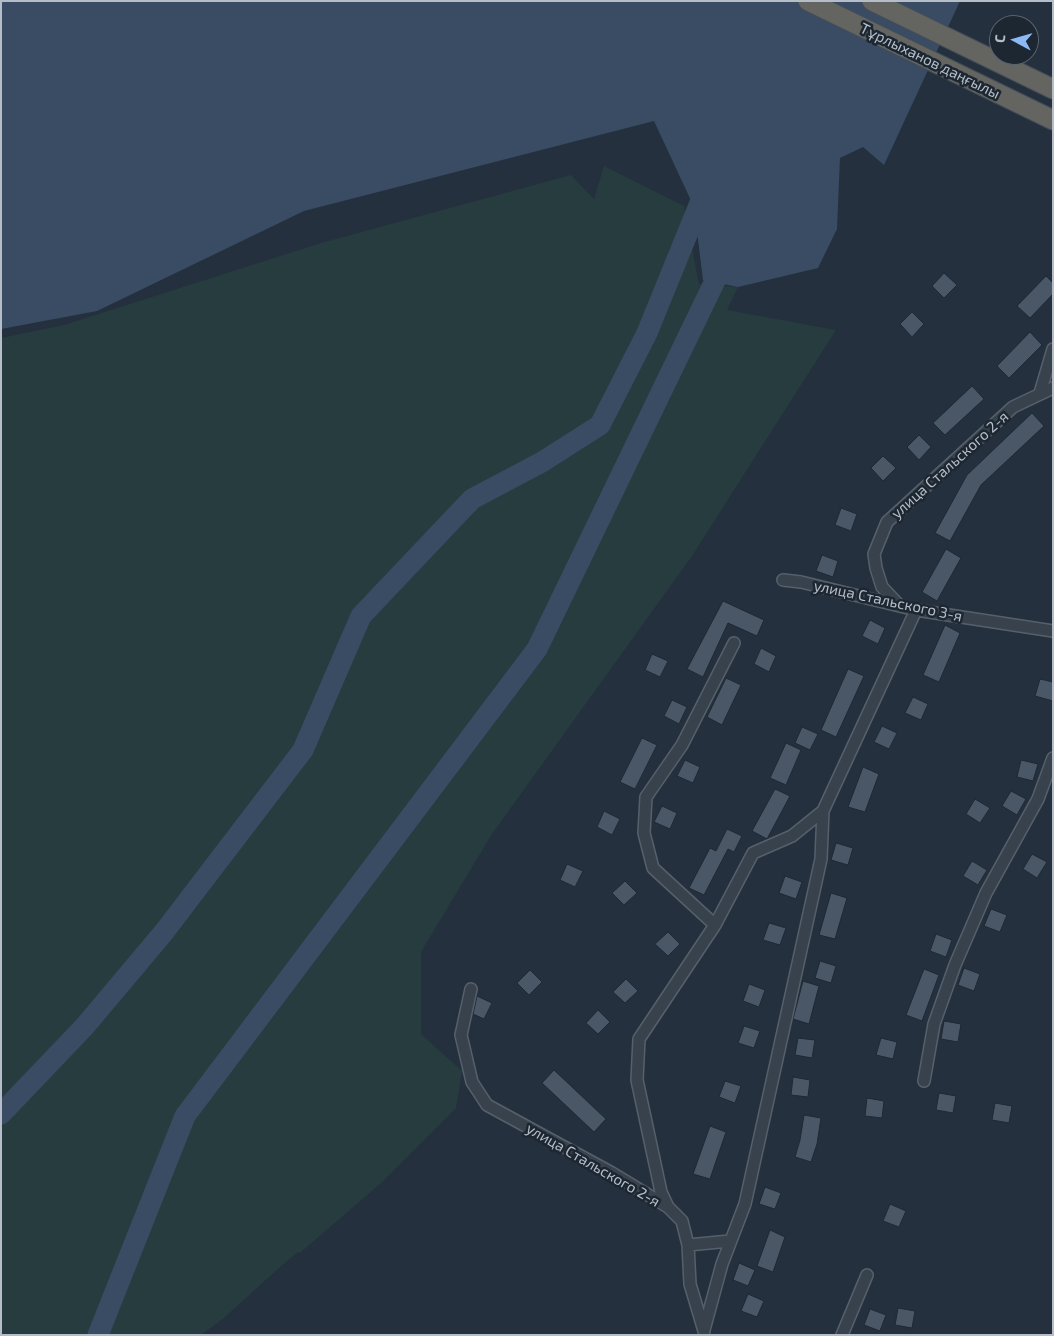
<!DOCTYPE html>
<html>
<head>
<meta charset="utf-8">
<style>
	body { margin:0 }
	#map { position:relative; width:1054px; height:1336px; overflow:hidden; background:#24303d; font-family:"Exo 2",sans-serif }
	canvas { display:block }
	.frame { position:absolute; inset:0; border:2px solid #b4bdc8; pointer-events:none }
	.north { position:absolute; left:989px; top:15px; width:50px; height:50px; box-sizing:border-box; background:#1d2732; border:1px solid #59636e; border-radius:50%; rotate:276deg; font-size:14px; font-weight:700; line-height:20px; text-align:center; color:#b4bdc8 }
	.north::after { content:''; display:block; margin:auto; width:18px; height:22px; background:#8cb8f5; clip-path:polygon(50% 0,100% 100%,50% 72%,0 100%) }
</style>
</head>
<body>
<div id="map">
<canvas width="1054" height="1336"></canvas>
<div class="frame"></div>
<div class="north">С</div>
</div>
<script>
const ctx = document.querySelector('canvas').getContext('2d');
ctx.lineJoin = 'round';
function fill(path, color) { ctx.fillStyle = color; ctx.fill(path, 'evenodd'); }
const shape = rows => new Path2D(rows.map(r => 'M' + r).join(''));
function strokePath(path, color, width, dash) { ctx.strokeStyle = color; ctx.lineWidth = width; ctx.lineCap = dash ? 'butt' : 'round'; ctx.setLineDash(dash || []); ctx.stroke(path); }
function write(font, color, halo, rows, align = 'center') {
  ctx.font = font + ' "Exo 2",sans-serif'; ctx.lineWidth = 5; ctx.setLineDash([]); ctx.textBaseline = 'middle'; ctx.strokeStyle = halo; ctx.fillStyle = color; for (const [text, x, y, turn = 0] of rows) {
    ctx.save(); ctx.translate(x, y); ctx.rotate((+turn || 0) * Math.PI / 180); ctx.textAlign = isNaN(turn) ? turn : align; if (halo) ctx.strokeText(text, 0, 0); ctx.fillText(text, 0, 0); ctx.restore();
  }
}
const green = shape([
	[604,166,684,206,699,284,738,287,727,310,836,330,692,556,492,834,421,952,421,1034,462,1071,456,1108,380,1184,300,1253,298,1252,280,1267,224,1318,201,1335,1,1335,1,338,64,325,321,243,571,175,594,199]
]);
const water = shape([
	[1,1,960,1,884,165,863,147,840,158,837,229,818,268,738,287,703,280,694,207,654,121,304,211,97,311,1,329]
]);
const river = shape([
	[1,1114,85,1026,164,932,303,750,361,616,472,499,542,462,600,425,647,333,706,188],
	[98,1335,185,1116,537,649,727,256]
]);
const building = shape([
	[944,273,957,285,944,298,932,286,944,273],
	[1046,276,1053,283,1053,294,1030,318,1017,306,1046,276],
	[912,312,924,324,912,337,900,324,912,312],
	[1030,332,1042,345,1009,378,997,366,1030,332],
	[972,386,984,399,945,435,933,423,972,386],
	[1032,413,1044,426,981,485,950,541,935,533,967,475,1032,413],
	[919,435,931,447,919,460,907,447,919,435],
	[883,456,896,468,883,481,871,468,883,456],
	[841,508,857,514,851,531,835,525,841,508],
	[946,549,961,558,937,601,922,592,946,549],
	[822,555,838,561,833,577,816,571,822,555],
	[723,601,764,620,757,636,728,623,703,677,687,669,723,601],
	[870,620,885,628,878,644,862,636,870,620],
	[945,625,960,633,939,682,923,675,945,625],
	[761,648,776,656,769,672,754,664,761,648],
	[652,654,668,661,660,677,645,670,652,654],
	[848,669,864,676,836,737,821,730,848,669],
	[726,678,741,685,722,725,707,717,726,678],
	[1040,679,1053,682,1053,701,1035,696,1040,679],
	[913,697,928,704,921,720,905,713,913,697],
	[672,700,687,707,679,724,664,716,672,700],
	[882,726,897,733,889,749,874,742,882,726],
	[802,727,818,734,810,750,795,743,802,727],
	[642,738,657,745,635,789,620,782,642,738],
	[786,743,801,750,786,785,770,778,786,743],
	[685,760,700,767,693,783,677,776,685,760],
	[1021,760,1038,764,1033,781,1017,777,1021,760],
	[863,767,879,774,865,812,848,807,863,767],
	[775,789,790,796,767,839,752,831,775,789],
	[1011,791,1026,799,1017,815,1002,806,1011,791],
	[975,799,990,808,980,823,966,814,975,799],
	[662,806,677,813,670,829,654,822,662,806],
	[604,811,620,819,612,835,597,827,604,811],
	[727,829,742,836,734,852,728,849,704,895,689,888,710,848,716,851,727,829],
	[836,843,853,848,848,865,831,860,836,843],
	[1032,854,1047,862,1037,878,1023,869,1032,854],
	[972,861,987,870,978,885,963,876,972,861],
	[567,864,583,871,575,887,560,880,567,864],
	[785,876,802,882,796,899,779,893,785,876],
	[625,881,637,893,624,905,612,893,625,881],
	[831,893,847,898,835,939,819,935,831,893],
	[991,909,1007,915,1000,932,984,926,991,909],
	[769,923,786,928,780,945,763,940,769,923],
	[668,932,680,944,668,956,655,944,668,932],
	[936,934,952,940,946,957,930,951,936,934],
	[820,961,836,966,831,983,815,978,820,961],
	[964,968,980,974,974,991,958,985,964,968],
	[924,969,939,975,922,1021,906,1015,924,969],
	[530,970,542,982,529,995,517,983,530,970],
	[626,979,638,991,625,1003,613,992,626,979],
	[803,981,819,986,809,1024,793,1019,803,981],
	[749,984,765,990,759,1007,743,1001,749,984],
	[477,996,492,1003,484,1019,473,1014,477,996],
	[598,1010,610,1022,598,1034,586,1023,598,1010],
	[944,1021,961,1024,958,1042,941,1039,944,1021],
	[744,1026,760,1031,754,1048,738,1043,744,1026],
	[798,1038,815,1040,812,1058,795,1055,798,1038],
	[881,1038,897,1042,893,1059,876,1055,881,1038],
	[554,1070,606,1119,594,1132,542,1083,554,1070],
	[793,1077,810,1080,808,1097,791,1095,793,1077],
	[725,1081,741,1086,735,1103,719,1097,725,1081],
	[939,1093,956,1096,953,1113,936,1110,939,1093],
	[867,1098,884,1101,882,1118,865,1116,867,1098],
	[995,1103,1012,1106,1009,1123,992,1120,995,1103],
	[804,1115,821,1118,817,1144,811,1162,795,1157,800,1140,804,1115],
	[710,1126,726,1132,710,1179,693,1174,710,1126],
	[765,1187,781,1193,775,1209,759,1204,765,1187],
	[890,1204,906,1211,899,1227,883,1221,890,1204],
	[770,1230,785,1237,773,1272,757,1266,770,1230],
	[739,1263,755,1270,748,1286,733,1280,739,1263],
	[748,1294,764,1301,757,1317,741,1311,748,1294],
	[898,1308,915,1311,912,1328,895,1325,898,1308],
	[870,1309,886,1315,880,1331,864,1325,870,1309]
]);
const minor = shape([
	[1040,393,1053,349],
	[783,580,801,582,916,610,1053,631],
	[898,604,882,587,876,568,874,554,887,522,1013,407,1053,388],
	[715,925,653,868,644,833,646,797,682,745,734,643],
	[471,989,461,1035,472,1082,487,1105,612,1173,668,1207,682,1221,688,1245,690,1284,704,1331],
	[924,1081,934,1024,955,965,986,893,1038,799,1053,758],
	[668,1207,661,1192,637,1080,639,1039,715,925,753,853,792,836,823,811],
	[688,1245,730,1241],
	[704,1330,722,1264,745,1204,821,859,823,811,916,610],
	[842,1335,867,1275]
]);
const trunk = shape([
	[808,1,1053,120],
	[872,1,1053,89]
]);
const streetNames = [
	["Тұрлыханов даңғылы",930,61,26],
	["улица Стальского 2-я",950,465,-42],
	["улица Стальского 3-я",888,601,12],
	["улица Стальского 2-я",593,1165,30]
];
fill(green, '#263c3e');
fill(water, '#394c64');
strokePath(river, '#394c64', 21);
fill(building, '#4a5766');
strokePath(building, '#1f2934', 1);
strokePath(minor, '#56606b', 14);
strokePath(trunk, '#434d58', 21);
strokePath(minor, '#38424d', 11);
strokePath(trunk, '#646461', 19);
write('15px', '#b4bdc8', '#1d2732', streetNames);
</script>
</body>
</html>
